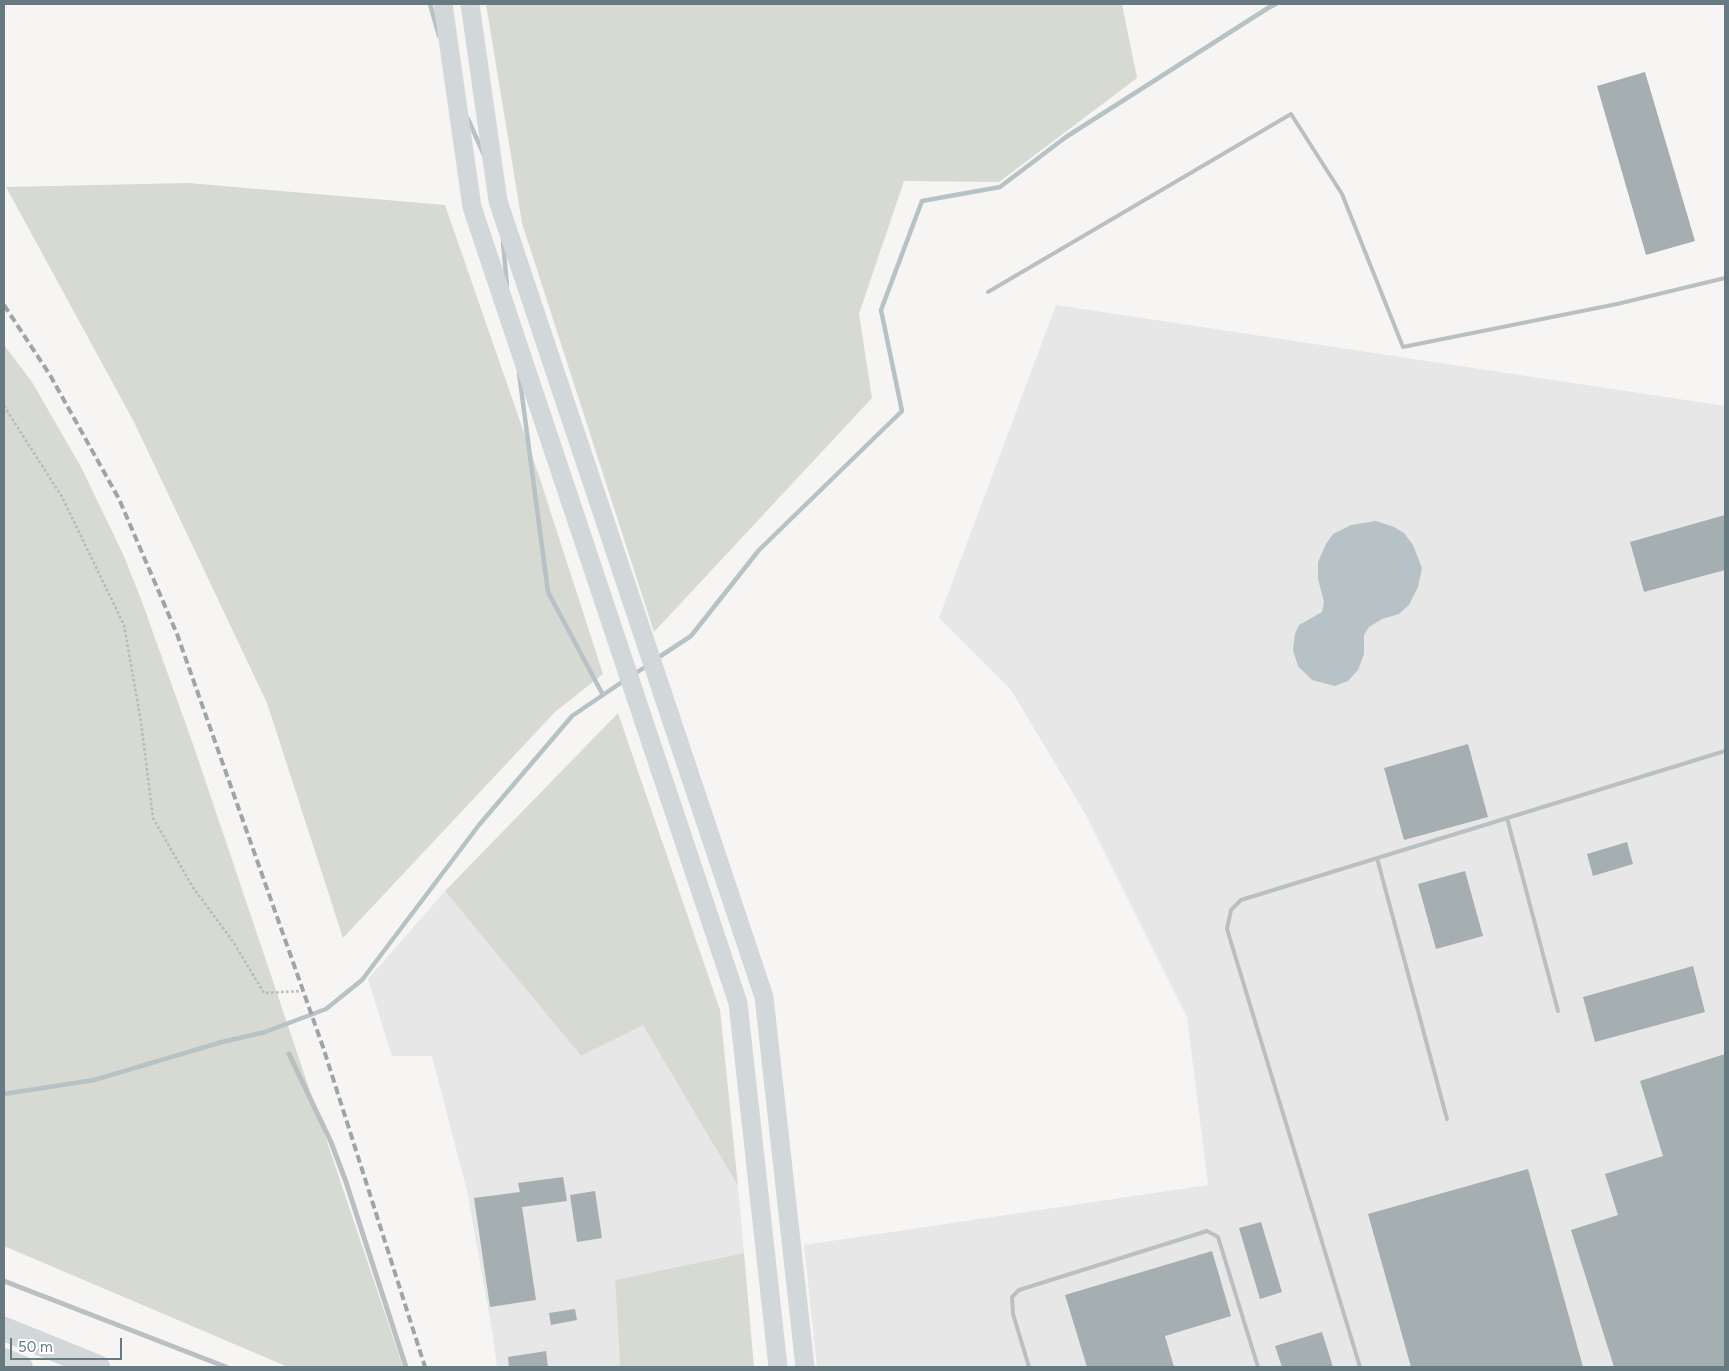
<!DOCTYPE html>
<html>
<head>
<meta charset="utf-8">
<style>
	body { margin:0 }
	#map { position:relative; width:1729px; height:1371px; overflow:hidden; background:#f6f5f3; font-family:Figtree,sans-serif }
	canvas { display:block }
	.frame { position:absolute; inset:0; border:5px solid #677981; pointer-events:none }
	.scale { position:absolute; left:10px; top:1338px; width:112px; height:22px; box-sizing:border-box; border:2px solid #677981; border-top:0; padding-left:6px; font-size:15px; line-height:18px; white-space:nowrap; color:#677981; -webkit-text-stroke:4px #fff; paint-order:stroke }
</style>
</head>
<body>
<div id="map">
<canvas width="1729" height="1371"></canvas>
<div class="frame"></div>
<div class="scale">50 m</div>
</div>
<script>
const ctx = document.querySelector('canvas').getContext('2d');
ctx.lineJoin = 'round';
function fill(path, color) { ctx.fillStyle = color; ctx.fill(path, 'evenodd'); }
const shape = rows => new Path2D(rows.map(r => 'M' + r).join(''));
function strokePath(path, color, width, dash) { ctx.strokeStyle = color; ctx.lineWidth = width; ctx.lineCap = dash ? 'butt' : 'round'; ctx.setLineDash(dash || []); ctx.stroke(path); }
const built = shape([
	[1056,305,1725,406,1725,1367,817,1367,804,1245,1208,1185,1187,1017,1086,815,1011,690,939,618],
	[445,891,581,1056,643,1024,738,1186,744,1253,615,1280,620,1367,497,1367,493,1336,467,1191,432,1056,392,1056,368,979]
]);
const green = shape([
	[486,4,1122,4,1137,78,999,182,904,181,859,314,872,398,654,632,522,223],
	[188,183,445,205,539,476,603,674,555,712,343,938,267,703,134,422,6,187],
	[4,345,32,382,81,467,123,554,141,599,194,747,403,1367,288,1367,4,1246],
	[618,713,720,1010,738,1186,643,1025,581,1056,445,891],
	[744,1253,754,1367,620,1367,615,1280]
]);
const water = shape([
	[1376,521,1394,527,1404,533,1413,545,1422,568,1418,587,1409,605,1399,614,1382,619,1369,627,1364,635,1364,654,1358,670,1348,681,1335,686,1312,680,1298,666,1293,650,1295,634,1299,625,1322,612,1324,602,1318,579,1318,562,1326,544,1333,534,1351,525]
]);
const stream = shape([
	[430,4,439,36],
	[468,119,484,155],
	[503,242,507,286],
	[519,373,548,592,603,695],
	[656,659,691,636,759,550,902,411,881,310,922,201,1000,187,1066,137,1268,8,1276,4],
	[633,675,648,665],
	[4,1094,94,1080,222,1042,265,1032,326,1009,362,980,479,825,572,716,625,680]
]);
const building = shape([
	[1645,72,1695,241,1646,255,1597,86],
	[1725,515,1725,570,1644,592,1630,542],
	[1468,744,1488,817,1404,840,1384,768],
	[1627,842,1633,864,1593,876,1587,854],
	[1465,871,1483,936,1436,949,1418,884],
	[1693,966,1705,1012,1595,1042,1583,997],
	[1725,1054,1725,1367,1614,1367,1571,1230,1618,1215,1605,1174,1663,1156,1640,1081],
	[1528,1169,1583,1367,1411,1367,1368,1214],
	[563,1177,567,1201,522,1207,536,1300,490,1307,474,1198,520,1192,518,1183],
	[595,1191,602,1238,577,1242,570,1195],
	[1261,1222,1282,1292,1260,1299,1239,1228],
	[1212,1251,1231,1316,1165,1336,1174,1367,1087,1367,1065,1295],
	[575,1309,577,1320,551,1325,549,1313],
	[1322,1332,1333,1367,1282,1367,1275,1346],
	[546,1351,548,1367,509,1367,508,1357]
]);
const path = shape([
	[4,406,62,497,124,625,141,722,153,818,192,886,234,943,264,993,303,991]
]);
const lane = shape([
	[988,292,1291,114,1342,194,1403,347,1617,304,1725,278],
	[1507,818,1558,1011],
	[1377,858,1447,1119],
	[1029,1367,1013,1314,1012,1297,1019,1290,1207,1231,1218,1237,1258,1367],
	[1360,1367,1227,929,1231,910,1241,900,1725,751]
]);
const street = shape([
	[289,1054,331,1142,346,1182,406,1367],
	[4,1281,226,1367]
]);
const secondary = shape([
	[443,4,472,207,738,1003,778,1367],
	[470,4,498,201,764,997,805,1367]
]);
const highway = shape([
	[4,1329,98,1367],
	[4,1360,21,1367]
]);
const rail = shape([
	[4,305,50,375,119,499,177,634,323,1047,425,1367]
]);
fill(built, '#e6e7e6');
fill(green, '#d6dad2');
fill(water, '#b6c2c5');
strokePath(stream, '#b6c2c5', 4.5);
fill(building, '#a5aeb1');
strokePath(path, '#b5b9bb', 2.5, [2.5, 2.5]);
strokePath(lane, '#bac0c2', 4);
strokePath(street, '#bac0c2', 5);
strokePath(secondary, '#d2d8d9', 19);
strokePath(highway, '#d2d8d9', 24);
strokePath(rail, '#9da5a8', 4, [8, 4]);
</script>
</body>
</html>
